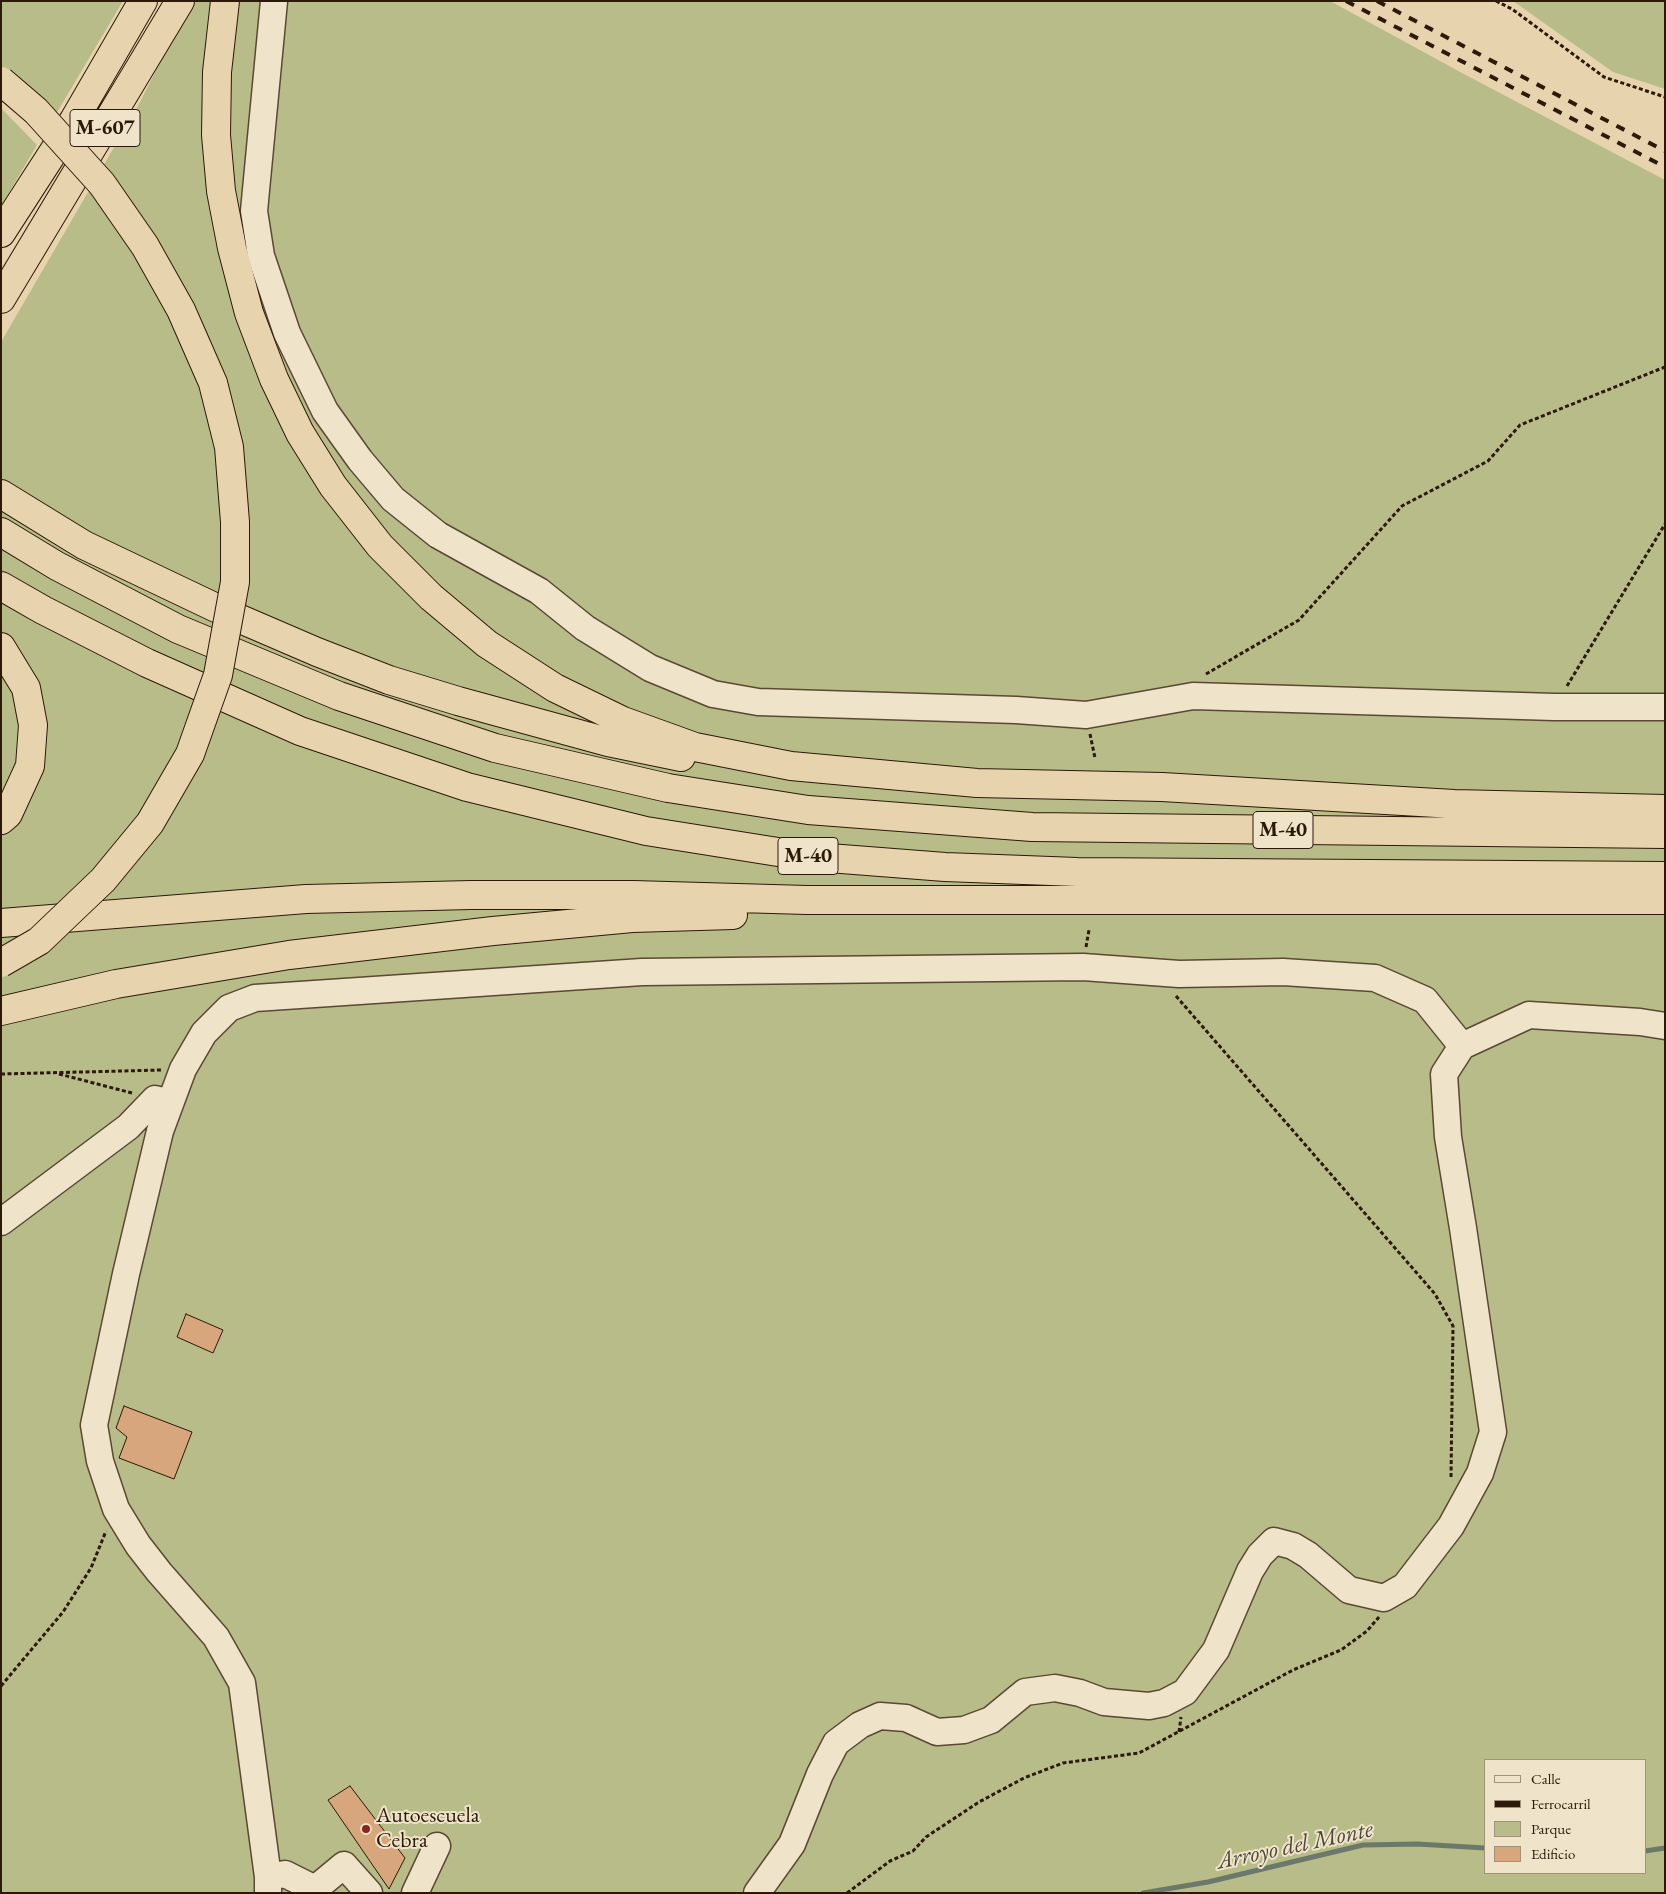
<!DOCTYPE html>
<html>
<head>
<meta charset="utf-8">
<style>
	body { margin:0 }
	#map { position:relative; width:1666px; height:1894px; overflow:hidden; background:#e7d4ae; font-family:"EB Garamond",serif }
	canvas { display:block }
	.frame { position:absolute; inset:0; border:2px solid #2c1908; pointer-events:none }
	.legend { position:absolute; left:1484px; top:1759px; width:162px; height:115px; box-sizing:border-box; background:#efe3ca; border:1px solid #a1927c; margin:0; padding:6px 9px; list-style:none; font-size:15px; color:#2c1908 }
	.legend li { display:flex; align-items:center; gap:10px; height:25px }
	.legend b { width:25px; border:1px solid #a1927c }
</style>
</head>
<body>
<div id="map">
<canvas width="1666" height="1894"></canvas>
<div class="frame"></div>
<ul class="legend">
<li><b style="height:6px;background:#efe3ca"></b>Calle</li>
<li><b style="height:6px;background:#2c1908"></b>Ferrocarril</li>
<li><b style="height:14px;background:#b7bc89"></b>Parque</li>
<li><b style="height:14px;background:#d7a67d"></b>Edificio</li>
</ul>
</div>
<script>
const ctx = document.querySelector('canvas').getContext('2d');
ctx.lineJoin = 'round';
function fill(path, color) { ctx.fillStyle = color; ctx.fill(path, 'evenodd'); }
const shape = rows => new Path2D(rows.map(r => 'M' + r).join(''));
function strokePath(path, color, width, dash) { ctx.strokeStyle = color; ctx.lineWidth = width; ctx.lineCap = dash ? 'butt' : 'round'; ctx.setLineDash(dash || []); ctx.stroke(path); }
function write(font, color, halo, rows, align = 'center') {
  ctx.font = font + ' "EB Garamond",serif'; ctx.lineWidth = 4; ctx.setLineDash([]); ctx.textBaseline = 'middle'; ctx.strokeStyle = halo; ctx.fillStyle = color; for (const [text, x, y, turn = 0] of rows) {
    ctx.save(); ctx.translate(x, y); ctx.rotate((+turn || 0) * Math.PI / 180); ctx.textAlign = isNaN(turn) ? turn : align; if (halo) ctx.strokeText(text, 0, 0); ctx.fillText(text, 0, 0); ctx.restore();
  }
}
const green = shape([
	[1,1,123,1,53,119,1,70],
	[191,1,1330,1,1462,73,1665,180,1665,1893,1,1893,1,342,138,106],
	[1485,1760,1645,1760,1645,1873,1485,1873],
	[1513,1,1665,1,1665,89,1613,72],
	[1,108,37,145,1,206]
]);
const stream = shape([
	[1645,1851,1665,1848],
	[1143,1893,1208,1882,1363,1845,1417,1844,1485,1848]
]);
const building = shape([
	[186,1314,223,1330,213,1353,177,1337,186,1314],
	[124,1406,192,1432,174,1479,119,1458,127,1437,116,1428,124,1406],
	[350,1786,405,1858,389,1889,328,1800,350,1786]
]);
const path = shape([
	[1496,1,1512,9,1604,77,1665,97],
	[1206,674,1299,620,1402,506,1488,461,1520,425,1665,367],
	[1567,686,1665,524],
	[1090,734,1095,758],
	[1086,947,1089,930],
	[1176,996,1435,1294,1453,1326,1451,1478],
	[1,1074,161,1070],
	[59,1074,132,1093],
	[1,1686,63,1612,91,1568,106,1531],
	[1179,1732,1181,1717],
	[847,1893,890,1861,913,1851,926,1837,979,1802,1024,1778,1063,1763,1139,1753,1293,1670,1341,1650,1367,1631,1379,1617]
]);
const minor = shape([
	[274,1,254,211,261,256,287,333,325,411,360,460,393,499,438,535,539,591,585,628,650,668,713,694,758,702,1016,710,1086,715,1193,696,1554,707,1665,707],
	[1,1222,128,1127,155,1099,170,1103],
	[268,1877,285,1874,315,1889,344,1865,369,1893],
	[268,1893,268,1877,242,1683,216,1637,159,1572,138,1545,116,1509,100,1461,94,1425,126,1274,160,1131,183,1069,204,1033,229,1008,255,998,642,972,1083,967,1179,974,1283,972,1375,978,1425,1000,1462,1046],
	[415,1893,437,1846],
	[757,1893,792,1844,820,1774,836,1743,860,1725,880,1716,906,1718,937,1732,964,1730,991,1720,1025,1692,1055,1688,1080,1693,1104,1702,1149,1706,1164,1703,1185,1692,1216,1650,1250,1571,1260,1555,1274,1541,1293,1546,1308,1555,1349,1590,1384,1598,1405,1586,1451,1526,1480,1473,1493,1432,1463,1228,1448,1137,1444,1074,1462,1046,1529,1015,1640,1022,1665,1026]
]);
const highway = shape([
	[225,1,217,72,216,135,221,191,232,248,249,313,274,379,300,433,333,486,380,546,431,597,487,644,555,688,623,721,695,747,791,766,977,783,1162,787,1454,804,1665,809],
	[1,233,74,120,143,1],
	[1,299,180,1],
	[1,494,84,545,231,615,317,652,389,680,458,701,608,742,681,757],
	[1,532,57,566,178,629,339,696,495,748,668,788,808,810,1032,827,1665,834],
	[1,586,43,610,147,663,300,731,467,787,646,831,803,856,945,867,1077,872,1665,876],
	[1,647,26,688,33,725,30,766,8,814,1,820],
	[1,923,306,899,471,895,633,895,807,900,1665,900],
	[1,1011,116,984,289,955,493,931,632,918,733,915]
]);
const rail = shape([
	[1346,1,1665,167],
	[1377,1,1665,151]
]);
const highwayBridge = shape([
	[1,81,36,111,102,184,145,246,181,310,213,383,229,447,235,522,235,582,218,675,190,754,150,823,103,880,39,941,1,963]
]);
const markers = [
	[366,1829,5,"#8f2418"]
];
const shields = [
	[105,128,70],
	[1283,830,60],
	[808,856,60]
];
const shieldNames = [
	["M-607",105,128],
	["M-40",1283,830],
	["M-40",808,856]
];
const poiNames = [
	["Autoescuela",376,1816],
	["Cebra",376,1841]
];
const waterNames = [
	["Arroyo del Monte",1295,1846,-12]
];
fill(green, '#b7bc89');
strokePath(stream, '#6c786a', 5);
fill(building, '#d7a67d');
strokePath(building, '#2c1908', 1);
strokePath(minor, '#5b4832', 29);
strokePath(highway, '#2c1908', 30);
strokePath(path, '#2c1908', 3, [4, 2.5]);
strokePath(minor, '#efe3ca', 26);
strokePath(highway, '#e7d4ae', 28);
strokePath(rail, '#2c1908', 4, [9, 9]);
strokePath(highwayBridge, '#2c1908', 30, []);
strokePath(highwayBridge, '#e7d4ae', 28);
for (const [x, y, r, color] of markers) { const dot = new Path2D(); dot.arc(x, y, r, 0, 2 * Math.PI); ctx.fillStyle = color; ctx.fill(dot); strokePath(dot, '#efe3ca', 2); }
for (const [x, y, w] of shields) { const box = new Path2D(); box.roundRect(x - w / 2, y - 18.5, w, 37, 4); ctx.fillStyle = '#efe3ca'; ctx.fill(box); strokePath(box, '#2c1908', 1); }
write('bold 21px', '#2c1908', null, shieldNames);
write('22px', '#2c1908', '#efe3ca', poiNames, 'left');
write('italic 24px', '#4c4939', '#efe3ca', waterNames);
</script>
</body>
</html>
